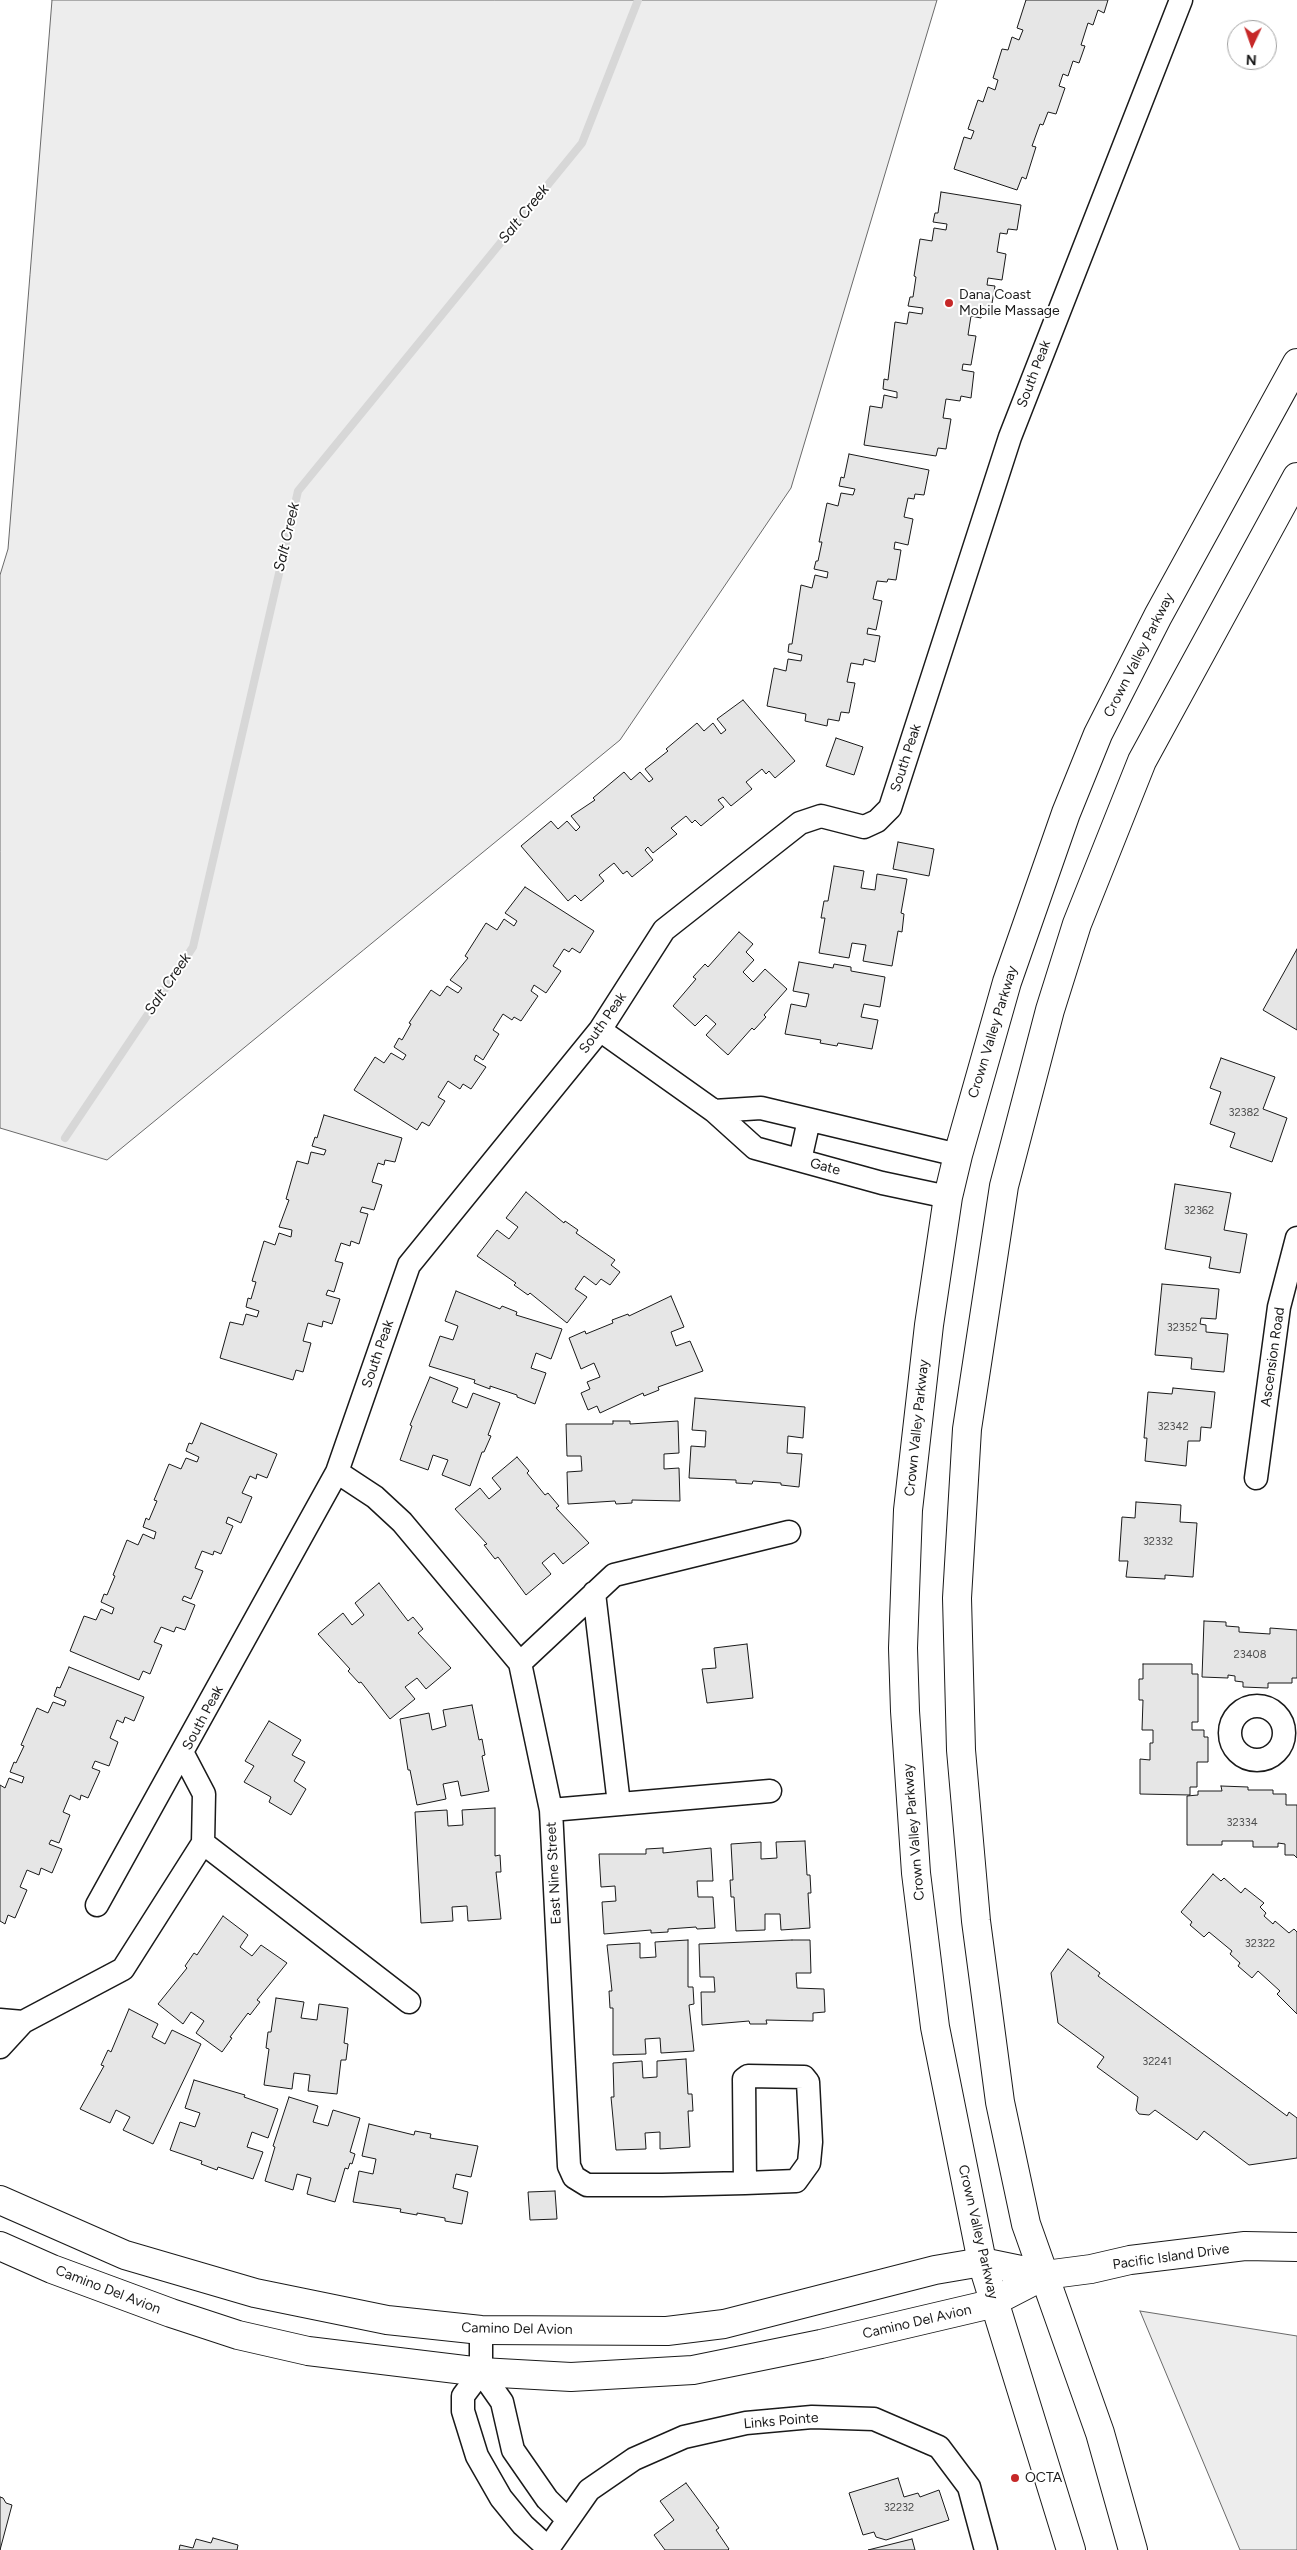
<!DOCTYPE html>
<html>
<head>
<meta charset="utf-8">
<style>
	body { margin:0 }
	#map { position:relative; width:1297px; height:2550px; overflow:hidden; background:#fff; font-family:Figtree,sans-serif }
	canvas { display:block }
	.north { position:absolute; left:1227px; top:20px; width:50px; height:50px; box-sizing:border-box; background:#fff; border:1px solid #a3a3a3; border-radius:50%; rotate:183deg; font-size:14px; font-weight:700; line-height:20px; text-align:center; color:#1a1a1a }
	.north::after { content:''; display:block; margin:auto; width:18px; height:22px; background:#c62828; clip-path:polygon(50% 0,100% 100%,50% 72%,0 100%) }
</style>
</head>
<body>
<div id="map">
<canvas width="1297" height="2550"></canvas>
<div class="north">N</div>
</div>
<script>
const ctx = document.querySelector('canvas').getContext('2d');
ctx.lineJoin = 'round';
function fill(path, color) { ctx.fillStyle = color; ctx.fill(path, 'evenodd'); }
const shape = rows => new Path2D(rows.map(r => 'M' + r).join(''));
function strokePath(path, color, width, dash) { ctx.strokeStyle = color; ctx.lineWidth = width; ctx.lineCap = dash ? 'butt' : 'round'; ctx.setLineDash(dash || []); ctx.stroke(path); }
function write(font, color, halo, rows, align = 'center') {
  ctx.font = font + ' Figtree,sans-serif'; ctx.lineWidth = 4; ctx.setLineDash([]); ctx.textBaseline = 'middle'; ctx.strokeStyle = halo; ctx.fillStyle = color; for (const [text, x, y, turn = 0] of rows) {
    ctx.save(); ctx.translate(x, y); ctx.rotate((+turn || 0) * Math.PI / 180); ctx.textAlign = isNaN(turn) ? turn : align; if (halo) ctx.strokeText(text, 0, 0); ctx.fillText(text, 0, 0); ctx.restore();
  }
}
const green = shape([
	[52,0,937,0,791,488,620,740,107,1160,0,1128,0,575,8,549,52,0],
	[1140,2311,1297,2336,1297,2550,1240,2550,1140,2311]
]);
const stream = shape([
	[65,1138,193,947,298,491,582,143,638,0]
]);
const building = shape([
	[1026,0,1108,0,1104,13,1098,10,1093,25,1088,23,1081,45,1085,46,1079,63,1073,61,1068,76,1063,74,1059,86,1065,88,1056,114,1048,112,1043,125,1040,124,1032,146,1036,147,1026,179,1022,177,1017,190,954,169,964,137,971,139,974,131,968,129,978,100,983,102,988,87,995,90,998,80,993,78,1002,49,1008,50,1012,37,1019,40,1023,30,1017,28,1026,0],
	[941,192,1021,205,1017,230,1008,229,1007,234,1000,233,997,252,1006,254,1002,280,988,278,987,285,995,286,990,315,982,314,981,318,971,316,968,335,976,336,971,365,963,364,962,370,974,372,971,398,961,396,960,401,946,399,943,418,951,419,946,449,938,448,936,456,864,445,870,406,882,408,884,395,897,398,897,392,883,389,884,379,888,380,895,322,907,324,909,312,922,314,923,308,908,306,910,297,913,297,916,277,914,276,920,239,932,241,934,228,946,230,947,224,933,222,935,213,938,213,941,192],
	[849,454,929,470,924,495,915,494,914,499,908,498,904,517,913,519,908,545,895,542,894,549,901,550,896,580,888,579,887,582,877,581,873,599,882,601,876,630,868,628,867,634,880,636,875,662,864,659,863,665,851,663,847,682,855,683,849,713,841,712,839,721,828,719,827,726,805,721,806,714,767,706,774,668,786,671,788,659,801,661,802,655,788,652,789,644,792,644,801,585,812,588,815,575,827,578,828,572,814,569,816,561,818,561,822,542,819,542,827,503,838,506,841,493,853,495,855,489,839,486,841,477,844,478,849,454],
	[743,700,795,761,775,778,769,771,766,774,762,769,746,782,752,789,731,806,723,797,718,800,724,807,701,826,695,820,692,823,686,816,671,828,677,834,653,853,648,847,645,850,653,860,632,877,627,871,623,874,614,863,599,875,604,881,581,901,575,895,568,901,521,846,551,821,558,829,567,821,576,831,580,827,571,816,595,800,593,798,624,772,631,780,640,772,649,782,653,779,645,769,668,751,666,749,697,723,704,731,713,723,721,734,726,730,717,719,743,700],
	[836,738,863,747,854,775,826,766,836,738],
	[898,842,934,849,929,876,893,869,898,842],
	[834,866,864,871,861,888,875,890,877,874,907,879,901,913,904,914,902,932,898,931,892,966,863,961,866,945,852,943,849,958,819,953,825,918,821,918,824,901,828,901,834,866],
	[525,887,594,931,580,953,572,948,569,952,564,949,553,966,561,971,546,993,534,985,531,991,538,996,521,1021,514,1017,512,1020,503,1014,493,1030,499,1034,483,1060,476,1055,474,1060,486,1067,471,1089,463,1084,460,1089,448,1081,438,1097,445,1101,429,1126,422,1122,417,1130,354,1090,375,1057,384,1063,391,1053,403,1060,406,1055,394,1047,399,1038,402,1040,411,1024,409,1023,431,990,440,996,447,986,458,993,462,988,450,980,468,958,465,956,486,923,497,930,504,919,514,926,517,921,505,913,525,887],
	[739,932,753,944,746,952,754,960,743,972,753,982,765,969,787,989,764,1015,766,1017,754,1030,752,1028,728,1055,706,1035,716,1024,706,1015,695,1026,673,1006,696,979,693,977,705,964,708,967,739,932],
	[1297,949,1297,1030,1263,1010,1297,949],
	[799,962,833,968,834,964,851,967,851,971,885,977,880,1007,864,1004,861,1017,878,1020,872,1049,838,1043,837,1046,820,1043,821,1040,785,1034,791,1004,806,1007,809,994,793,991,799,962],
	[1221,1058,1275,1077,1263,1109,1287,1118,1272,1162,1230,1147,1235,1133,1210,1124,1221,1092,1210,1088,1221,1058],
	[324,1115,402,1138,395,1162,385,1160,384,1165,378,1163,372,1182,382,1185,374,1210,362,1207,360,1212,368,1214,359,1244,351,1241,350,1246,341,1243,335,1261,343,1263,334,1292,328,1290,326,1295,340,1299,332,1324,323,1321,322,1327,308,1323,303,1341,311,1343,303,1372,296,1370,293,1380,220,1358,230,1322,243,1325,246,1314,257,1317,259,1311,246,1307,248,1298,251,1299,256,1282,252,1281,264,1241,275,1245,279,1233,291,1237,292,1230,279,1227,289,1200,286,1199,297,1161,308,1164,311,1152,324,1155,326,1150,312,1146,315,1137,317,1138,324,1115],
	[1175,1184,1231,1193,1224,1230,1247,1234,1240,1273,1209,1268,1211,1257,1165,1249,1175,1184],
	[526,1192,564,1223,565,1221,578,1230,576,1233,615,1260,611,1265,620,1272,610,1285,601,1279,596,1285,584,1276,575,1289,587,1297,567,1323,530,1293,528,1295,514,1285,516,1283,477,1256,497,1230,509,1239,518,1227,506,1218,526,1192],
	[1162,1284,1219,1289,1216,1319,1201,1318,1200,1324,1206,1325,1206,1332,1228,1334,1224,1372,1191,1369,1192,1358,1155,1355,1162,1284],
	[456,1291,500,1309,502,1306,517,1312,516,1315,562,1329,551,1359,536,1353,531,1368,546,1373,535,1404,517,1397,517,1395,490,1386,490,1389,474,1383,475,1380,429,1366,440,1336,453,1340,458,1326,445,1321,456,1291],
	[671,1296,684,1327,671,1332,676,1346,690,1341,703,1371,658,1387,659,1390,644,1396,643,1393,600,1413,597,1406,588,1410,581,1393,590,1389,587,1382,600,1377,594,1363,581,1369,569,1338,585,1331,586,1334,613,1323,612,1320,628,1314,629,1316,671,1296],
	[430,1377,458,1388,452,1402,467,1408,473,1393,500,1403,488,1435,491,1436,484,1452,482,1452,470,1486,442,1475,448,1460,433,1455,428,1470,400,1460,412,1426,410,1425,430,1377],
	[1173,1388,1215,1392,1211,1428,1201,1427,1200,1441,1188,1441,1186,1466,1145,1461,1147,1438,1144,1438,1148,1392,1172,1394,1173,1388],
	[695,1398,805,1407,803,1438,788,1436,787,1453,802,1454,799,1487,781,1485,781,1483,753,1481,752,1484,736,1483,736,1480,689,1478,691,1446,705,1447,706,1431,692,1430,695,1398],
	[613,1421,630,1421,630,1424,678,1421,679,1453,664,1454,664,1469,679,1468,680,1501,632,1500,632,1503,616,1504,615,1501,568,1504,567,1472,582,1471,581,1456,567,1456,566,1424,613,1424,613,1421],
	[201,1423,277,1454,267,1478,257,1474,256,1479,250,1476,242,1493,252,1497,241,1523,228,1517,226,1523,233,1526,221,1554,214,1551,213,1555,202,1551,195,1568,203,1571,191,1599,184,1596,182,1600,195,1605,185,1630,176,1627,174,1632,161,1627,154,1642,162,1645,150,1674,143,1671,139,1680,70,1651,84,1616,96,1620,101,1609,112,1614,114,1608,101,1602,104,1594,107,1595,115,1576,113,1575,127,1540,138,1545,143,1534,154,1539,156,1532,143,1527,146,1518,149,1520,157,1501,154,1500,169,1464,181,1469,186,1458,197,1462,199,1457,186,1451,189,1443,192,1444,201,1423],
	[517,1457,529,1471,527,1473,545,1495,548,1493,559,1506,556,1508,589,1543,563,1564,554,1553,542,1563,551,1574,526,1595,498,1557,495,1559,484,1545,487,1544,455,1509,480,1488,489,1499,501,1489,492,1478,517,1457],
	[1136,1502,1181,1505,1180,1522,1197,1523,1193,1577,1165,1575,1165,1579,1126,1577,1128,1561,1119,1561,1122,1517,1135,1518,1136,1502],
	[379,1583,408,1621,413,1617,423,1629,418,1633,451,1668,426,1689,417,1678,405,1687,415,1699,390,1719,361,1682,359,1683,348,1671,350,1669,318,1634,343,1613,352,1625,364,1615,355,1603,379,1583],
	[1204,1621,1226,1622,1226,1626,1239,1627,1239,1632,1270,1634,1270,1628,1297,1630,1297,1678,1292,1678,1292,1683,1268,1683,1268,1688,1243,1687,1243,1682,1235,1681,1235,1676,1228,1675,1228,1678,1202,1677,1204,1621],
	[747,1644,753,1698,707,1703,702,1669,716,1668,714,1648,747,1644],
	[1143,1664,1192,1664,1192,1674,1198,1674,1198,1722,1192,1722,1192,1730,1204,1730,1204,1737,1208,1737,1208,1762,1197,1762,1197,1787,1190,1787,1190,1795,1140,1794,1140,1759,1150,1760,1150,1743,1153,1743,1153,1730,1142,1730,1143,1700,1139,1700,1139,1679,1143,1679,1143,1664],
	[69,1667,144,1697,134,1721,125,1717,123,1723,117,1720,110,1738,118,1742,109,1766,95,1761,92,1768,100,1771,88,1798,81,1795,80,1800,70,1795,63,1812,70,1815,59,1843,51,1840,49,1844,62,1849,52,1873,41,1868,39,1875,27,1870,20,1887,27,1890,15,1918,8,1915,5,1924,0,1921,0,1785,5,1788,9,1778,22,1783,24,1777,10,1772,14,1762,16,1763,24,1746,21,1745,37,1708,48,1713,53,1702,64,1706,66,1701,54,1696,57,1687,60,1688,69,1667],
	[472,1705,479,1740,482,1739,485,1755,482,1756,489,1791,461,1796,458,1781,443,1784,446,1799,417,1805,410,1770,408,1770,400,1719,429,1713,432,1730,446,1726,443,1710,472,1705],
	[269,1721,301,1740,292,1755,305,1762,294,1781,306,1789,291,1815,269,1802,271,1797,244,1782,254,1766,245,1761,269,1721],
	[1221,1786,1248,1787,1248,1790,1273,1790,1273,1794,1286,1794,1286,1805,1297,1805,1297,1858,1294,1855,1285,1855,1285,1844,1278,1843,1278,1847,1253,1847,1253,1841,1222,1841,1222,1845,1187,1845,1187,1796,1198,1795,1198,1791,1222,1791,1221,1786],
	[495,1808,495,1856,500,1855,501,1872,496,1872,501,1919,468,1921,467,1906,452,1907,453,1921,421,1923,415,1812,447,1810,448,1826,463,1825,462,1810,495,1808],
	[805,1841,807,1875,810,1875,811,1893,808,1893,810,1928,781,1930,780,1914,765,1914,765,1930,736,1931,734,1897,731,1897,730,1880,733,1880,731,1844,761,1842,761,1859,777,1858,776,1842,805,1841],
	[663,1848,663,1853,711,1848,713,1881,697,1881,698,1897,713,1897,715,1928,697,1929,696,1927,668,1929,668,1932,651,1933,651,1930,604,1934,602,1902,616,1901,615,1886,601,1887,599,1854,646,1854,646,1849,663,1848],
	[1213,1874,1221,1881,1224,1878,1241,1893,1245,1888,1264,1903,1260,1907,1266,1913,1264,1916,1273,1924,1275,1921,1289,1933,1294,1929,1297,1932,1297,2014,1277,1994,1280,1991,1258,1971,1252,1978,1238,1966,1240,1963,1230,1954,1232,1951,1209,1932,1204,1937,1190,1925,1192,1922,1181,1912,1213,1874],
	[223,1916,248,1935,240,1947,252,1956,261,1945,287,1963,257,2000,260,2002,250,2015,248,2013,230,2037,232,2038,222,2052,196,2033,204,2021,191,2012,183,2024,158,2004,187,1968,185,1966,194,1953,197,1955,223,1916],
	[688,1940,688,1987,693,1987,694,2004,689,2005,694,2051,661,2053,660,2038,645,2039,646,2054,613,2055,613,2008,610,2008,609,1991,612,1991,607,1945,640,1943,640,1958,656,1957,655,1942,688,1940],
	[792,1940,810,1940,811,1973,796,1973,797,1988,824,1989,825,2012,813,2013,813,2021,766,2020,767,2024,750,2024,749,2021,702,2025,701,1992,715,1992,714,1977,700,1977,699,1944,792,1940],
	[1068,1949,1100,1973,1098,1976,1287,2116,1289,2112,1297,2118,1297,2158,1249,2165,1204,2131,1197,2140,1155,2110,1149,2115,1139,2114,1136,2110,1138,2097,1097,2067,1104,2057,1058,2023,1051,1973,1068,1949],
	[276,1998,304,2002,301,2018,317,2020,319,2004,348,2008,344,2043,348,2044,346,2060,341,2060,337,2094,308,2091,310,2075,294,2073,292,2089,264,2085,269,2049,266,2048,268,2032,271,2032,276,1998],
	[129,2009,158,2024,152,2037,165,2044,172,2030,201,2044,153,2144,123,2130,130,2117,116,2110,110,2123,80,2109,104,2066,101,2065,108,2050,111,2052,129,2009],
	[686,2059,688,2094,692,2094,693,2111,688,2111,690,2147,660,2149,660,2132,645,2133,646,2149,616,2150,611,2097,614,2097,613,2063,642,2061,643,2078,657,2077,657,2061,686,2059],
	[194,2080,245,2095,244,2097,278,2109,268,2138,252,2132,247,2147,263,2152,253,2179,218,2167,217,2170,201,2164,202,2161,170,2150,180,2122,195,2127,200,2113,185,2108,194,2080],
	[289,2097,318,2106,313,2122,328,2126,333,2110,360,2118,350,2152,355,2154,352,2164,350,2163,348,2169,345,2168,335,2202,307,2194,311,2178,297,2174,293,2190,265,2181,275,2147,273,2146,289,2097],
	[369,2124,414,2135,415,2131,431,2134,430,2138,478,2146,471,2177,456,2174,453,2188,468,2192,462,2224,445,2221,445,2218,417,2213,417,2215,400,2212,401,2209,353,2202,359,2171,373,2174,376,2159,362,2156,369,2124],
	[555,2191,557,2219,530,2220,528,2192,555,2191],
	[898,2478,904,2497,918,2493,920,2497,939,2490,949,2520,886,2540,876,2537,874,2532,863,2535,849,2493,898,2478],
	[686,2483,719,2528,716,2530,729,2549,728,2550,665,2550,654,2535,674,2520,660,2501,686,2483],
	[0,2497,3,2498,6,2503,12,2505,0,2550,0,2497],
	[213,2538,238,2545,237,2550,179,2550,180,2545,193,2548,196,2539,211,2543,213,2538],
	[912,2539,915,2550,868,2550,912,2539]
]);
const street = shape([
	[600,1030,714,1111,755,1148,882,1183,948,1197],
	[714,1111,761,1108,958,1155],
	[800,1160,809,1120],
	[337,1472,375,1497,402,1522,520,1663,551,1810,569,2166,574,2177,587,2185,662,2185,745,2183,796,2181,809,2163,811,2142,808,2082,804,2077,748,2076,744,2079,745,2183],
	[1256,1478,1279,1307,1297,1238],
	[594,1593,619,1804],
	[520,1663,614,1575,789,1532],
	'1230 1733a27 27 0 1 1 54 0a27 27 0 1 1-54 0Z',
	[551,1810,770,1791],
	[203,1843,409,2002],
	[97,1905,337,1472,409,1265,600,1030,664,930,800,823,821,816,864,827,877,821,890,808,1010,437,1181,0],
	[0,2020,23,2022],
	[0,2047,23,2022,123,1969,203,1843,204,1794,182,1752],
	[481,2330,481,2372,463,2396,463,2411,477,2456,501,2498,523,2525,548,2548],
	[481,2372,502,2402,513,2450,547,2499,568,2520],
	[547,2550,589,2490,634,2459,684,2437,746,2423,812,2417,874,2419,939,2447,969,2487,986,2550]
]);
const secondary = shape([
	[0,2200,125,2255,255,2293,387,2320,481,2330,667,2331,724,2324,935,2270,982,2262,1045,2275,1091,2269,1130,2260,1245,2246,1297,2247],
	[0,2246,52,2269,171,2313,238,2335,308,2351,481,2372,571,2377,693,2370,821,2344,987,2305,1045,2275]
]);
const primary = shape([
	[1071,2550,982,2262,935,2027,916,1873,905,1711,903,1648,908,1510,929,1325,948,1197,958,1155,1007,982,1066,813,1098,734,1158,616,1297,363],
	[1133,2550,1100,2433,1026,2224,1000,2102,976,1921,961,1750,957,1598,967,1429,1004,1186,1050,1010,1077,924,1142,761,1297,477]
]);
const markers = [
	[949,303,5,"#c62828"],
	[1015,2478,5,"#c62828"]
];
const numberNames = [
	["32382",1244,1113],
	["32362",1199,1211],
	["32352",1182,1328],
	["32342",1173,1427],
	["32332",1158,1542],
	["23408",1250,1655],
	["32334",1242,1823],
	["32322",1260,1944],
	["32241",1157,2062],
	["32232",899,2508]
];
const poiNames = [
	["Dana Coast",959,295],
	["Mobile Massage",959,311],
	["OCTA",1025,2478]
];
const streetNames = [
	["South Peak",1034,374,-69],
	["Crown Valley Parkway",1139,655,-63],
	["South Peak",906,758,-72],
	["South Peak",603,1023,-55],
	["Crown Valley Parkway",993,1032,-73],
	["Gate",825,1167,15],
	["South Peak",378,1354,-71],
	["Ascension Road",1273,1357,-82],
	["Crown Valley Parkway",917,1428,-84],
	["South Peak",203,1718,-62],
	["Crown Valley Parkway",914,1832,-95],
	["East Nine Street",554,1873,-93],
	["Crown Valley Parkway",978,2232,77],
	["Pacific Island Drive",1171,2257,-8],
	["Camino Del Avion",108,2290,21],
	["Camino Del Avion",917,2322,-13],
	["Camino Del Avion",517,2329,1],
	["Links Pointe",781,2421,-5]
];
const waterNames = [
	["Salt Creek",524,214,-51],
	["Salt Creek",287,537,-77],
	["Salt Creek",168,984,-56]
];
fill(green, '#ededed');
strokePath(green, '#6a6a6a', 1);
strokePath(stream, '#d7d7d7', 8);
fill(building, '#e6e6e6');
strokePath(building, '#1a1a1a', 1);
strokePath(street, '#1a1a1a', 25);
strokePath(secondary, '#1a1a1a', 30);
strokePath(primary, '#1a1a1a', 30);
strokePath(street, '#fff', 22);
strokePath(secondary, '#fff', 28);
strokePath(primary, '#fff', 28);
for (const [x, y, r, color] of markers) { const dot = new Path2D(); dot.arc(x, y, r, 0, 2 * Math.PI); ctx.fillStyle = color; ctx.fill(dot); strokePath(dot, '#fff', 2); }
write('11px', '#4d4d4d', null, numberNames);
write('14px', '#1a1a1a', '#fff', poiNames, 'left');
write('14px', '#1a1a1a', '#fff', streetNames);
write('italic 15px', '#1a1a1a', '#fff', waterNames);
</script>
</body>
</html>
